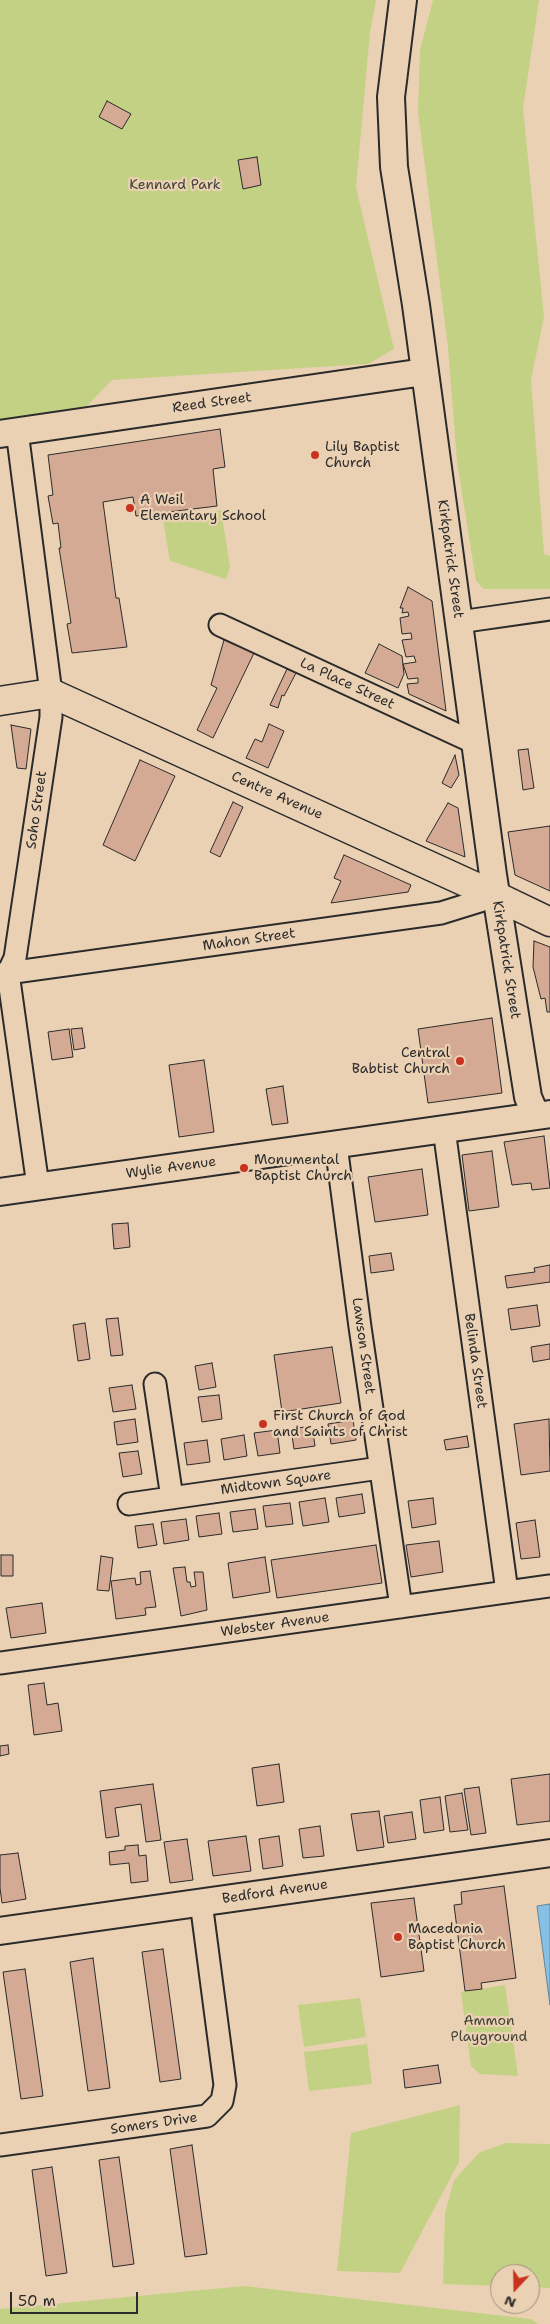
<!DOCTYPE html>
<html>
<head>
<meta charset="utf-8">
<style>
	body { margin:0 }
	#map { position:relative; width:550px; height:2324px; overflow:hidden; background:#ebd1b3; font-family:"Shantell Sans",sans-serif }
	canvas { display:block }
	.north { position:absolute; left:490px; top:2264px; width:50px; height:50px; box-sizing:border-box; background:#ebd1b3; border:1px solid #9e8f7d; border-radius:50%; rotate:201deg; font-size:14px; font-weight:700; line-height:20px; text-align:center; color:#2b2b2b }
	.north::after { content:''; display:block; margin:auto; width:18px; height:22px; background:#c8321e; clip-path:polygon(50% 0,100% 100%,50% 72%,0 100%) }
	.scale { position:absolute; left:10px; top:2292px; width:128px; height:22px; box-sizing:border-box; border:2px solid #2b2b2b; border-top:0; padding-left:6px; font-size:15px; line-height:18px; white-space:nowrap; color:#2b2b2b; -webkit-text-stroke:4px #ebd1b3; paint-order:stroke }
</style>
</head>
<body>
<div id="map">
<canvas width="550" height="2324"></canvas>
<div class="north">N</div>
<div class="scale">50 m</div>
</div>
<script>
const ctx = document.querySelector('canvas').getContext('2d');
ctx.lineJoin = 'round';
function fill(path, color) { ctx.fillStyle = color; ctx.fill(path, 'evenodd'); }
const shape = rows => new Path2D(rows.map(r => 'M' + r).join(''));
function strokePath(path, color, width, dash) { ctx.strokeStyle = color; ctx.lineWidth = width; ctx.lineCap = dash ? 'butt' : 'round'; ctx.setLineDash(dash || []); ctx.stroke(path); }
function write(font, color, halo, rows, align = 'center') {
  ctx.font = font + ' "Shantell Sans",sans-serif'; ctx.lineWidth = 4.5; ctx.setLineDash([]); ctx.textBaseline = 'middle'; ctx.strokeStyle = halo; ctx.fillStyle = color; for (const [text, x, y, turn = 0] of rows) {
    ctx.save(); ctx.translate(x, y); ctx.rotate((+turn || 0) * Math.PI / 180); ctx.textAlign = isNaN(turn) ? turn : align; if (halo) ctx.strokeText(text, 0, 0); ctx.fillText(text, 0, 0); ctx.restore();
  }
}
const green = shape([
	[0,0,376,0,370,32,356,187,394,349,368,364,112,380,83,410,0,420],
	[433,0,539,0,523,109,544,317,531,380,544,554,550,556,550,589,484,589,476,581,457,462,448,347,418,112,420,50],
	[221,510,230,567,226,579,170,561,163,519],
	[505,1985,518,2076,480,2074,471,2066,461,1992],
	[360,1998,366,2037,304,2047,298,2005],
	[367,2044,372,2084,309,2091,304,2052],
	[460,2105,459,2162,400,2273,337,2271,351,2133],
	[506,2143,550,2144,550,2288,530,2287,530,2274,500,2274,500,2286,443,2284,445,2213,454,2180,480,2152],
	[244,2286,531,2319,538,2324,0,2324,0,2309]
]);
const water = shape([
	[550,1904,550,2005,537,1906,550,1904]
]);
const building = shape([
	[107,101,131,114,122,129,99,117,107,101],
	[257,157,261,185,243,189,238,160,257,157],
	[220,429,225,467,213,469,217,506,136,516,133,497,103,502,116,598,119,598,127,647,72,653,67,624,71,623,59,548,61,548,58,523,53,524,48,496,53,495,48,455,220,429],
	[408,587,432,601,446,711,409,694,407,684,418,683,418,678,408,679,403,664,416,662,414,656,406,657,402,640,412,639,411,633,402,634,400,618,409,616,408,612,402,613,403,608,400,608,408,587],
	[224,640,254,653,213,738,197,730,217,688,211,685,224,640],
	[379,644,402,656,404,674,398,688,365,673,379,644],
	[287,669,296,673,284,696,282,695,278,708,270,705,287,669],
	[269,724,284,731,268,768,246,758,255,739,262,742,269,724],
	[11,725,31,729,26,769,17,768,11,725],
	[528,749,534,788,523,790,518,750,528,749],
	[455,755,459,775,451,788,442,783,455,755],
	[140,760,175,776,135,861,103,845,140,760],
	[233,802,243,807,220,857,210,852,233,802],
	[448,803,458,808,465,857,426,841,448,803],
	[550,826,550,891,515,875,508,832,550,826],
	[344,855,411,885,408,892,331,903,341,881,334,878,344,855],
	[534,941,550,947,550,1012,547,1012,545,998,541,999,533,967,534,941],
	[492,1018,502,1093,428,1103,418,1029,492,1018],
	[82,1028,85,1048,74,1050,71,1029,82,1028],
	[69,1029,73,1057,52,1060,48,1032,69,1029],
	[204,1060,214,1132,179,1137,169,1065,204,1060],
	[283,1086,288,1123,272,1125,266,1089,283,1086],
	[544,1136,550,1188,532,1190,531,1183,512,1185,504,1142,544,1136],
	[492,1151,499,1207,469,1211,462,1155,492,1151],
	[422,1169,428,1215,375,1222,368,1177,422,1169],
	[128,1223,130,1247,114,1249,112,1224,128,1223],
	[391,1253,394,1270,371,1273,369,1256,391,1253],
	[550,1265,550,1282,507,1288,505,1276,535,1272,534,1268,550,1265],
	[537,1305,540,1326,511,1330,508,1309,537,1305],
	[118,1318,123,1355,111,1356,106,1319,118,1318],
	[85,1323,90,1359,78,1361,73,1325,85,1323],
	[550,1344,550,1359,533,1362,531,1347,550,1344],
	[332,1347,341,1403,282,1412,274,1355,332,1347],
	[212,1363,216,1387,199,1390,195,1366,212,1363],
	[132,1385,136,1409,113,1412,109,1388,132,1385],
	[219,1395,222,1419,202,1422,198,1397,219,1395],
	[135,1419,138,1442,117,1445,114,1422,135,1419],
	[549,1419,550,1471,521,1475,514,1424,549,1419],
	[353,1420,356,1440,331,1444,328,1424,353,1420],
	[312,1426,315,1446,294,1449,291,1429,312,1426],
	[277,1430,280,1453,258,1456,254,1433,277,1430],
	[244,1435,247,1456,224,1460,221,1439,244,1435],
	[467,1436,469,1447,446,1450,444,1440,467,1436],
	[207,1440,210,1462,187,1465,184,1443,207,1440],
	[138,1451,142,1474,123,1477,119,1453,138,1451],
	[362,1494,365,1513,339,1517,336,1498,362,1494],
	[325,1498,329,1522,303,1526,299,1502,325,1498],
	[433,1498,436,1524,412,1528,408,1501,433,1498],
	[290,1503,293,1524,266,1527,263,1506,290,1503],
	[255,1509,258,1529,233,1532,230,1512,255,1509],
	[219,1513,222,1534,199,1537,196,1516,219,1513],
	[186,1519,189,1540,164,1544,161,1522,186,1519],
	[535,1520,540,1557,521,1559,516,1523,535,1520],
	[153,1524,157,1545,138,1548,135,1526,153,1524],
	[439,1541,443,1572,411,1577,406,1545,439,1541],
	[376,1545,382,1583,277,1598,271,1560,376,1545],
	[1,1555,13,1555,13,1576,1,1576,1,1555],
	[101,1556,113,1558,109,1591,97,1590,101,1556],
	[265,1557,270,1592,233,1598,228,1563,265,1557],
	[185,1567,187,1582,190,1582,191,1587,196,1586,194,1572,203,1572,207,1610,181,1616,173,1568,185,1567],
	[150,1571,156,1607,145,1608,146,1615,116,1619,111,1581,135,1578,136,1585,141,1584,140,1572,150,1571],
	[42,1603,46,1633,11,1638,6,1608,42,1603],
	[44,1683,47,1705,58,1703,62,1731,34,1735,28,1685,44,1683],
	[8,1745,9,1754,0,1756,0,1746,8,1745],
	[279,1764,284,1802,257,1806,252,1768,279,1764],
	[550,1774,550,1821,517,1825,511,1779,550,1774],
	[153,1784,161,1840,146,1842,141,1804,115,1808,119,1836,106,1838,100,1791,153,1784],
	[479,1787,486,1833,471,1835,464,1789,479,1787],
	[462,1793,468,1830,450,1832,445,1796,462,1793],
	[440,1797,444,1830,424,1833,420,1800,440,1797],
	[379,1811,384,1847,357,1851,351,1814,379,1811],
	[412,1812,416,1839,388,1843,384,1816,412,1812],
	[320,1826,324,1856,303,1858,299,1829,320,1826],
	[246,1836,251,1871,213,1876,208,1841,246,1836],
	[279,1836,283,1866,263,1869,259,1839,279,1836],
	[187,1839,193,1880,170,1883,164,1842,187,1839],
	[138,1845,139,1856,146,1855,148,1881,131,1883,129,1863,110,1865,109,1852,125,1850,125,1846,138,1845],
	[18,1853,26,1899,2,1903,0,1888,0,1855,18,1853],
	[504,1886,516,1978,481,1983,482,1989,465,1991,454,1905,462,1904,461,1892,504,1886],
	[414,1898,424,1971,381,1977,371,1903,414,1898],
	[163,1949,181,2079,160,2082,142,1952,163,1949],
	[93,1958,110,2088,88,2091,70,1962,93,1958],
	[25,1969,43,2096,21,2099,3,1972,25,1969],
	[438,2065,441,2083,405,2088,403,2070,438,2065],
	[192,2145,207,2254,185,2257,170,2149,192,2145],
	[119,2157,134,2264,113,2267,99,2160,119,2157],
	[52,2167,67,2273,46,2276,32,2170,52,2167]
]);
const minor = shape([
	[17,431,51,693,51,717,15,958,8,973,38,1186],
	[459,622,550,609],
	[220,625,475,743],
	[0,974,441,913,496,896],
	[444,1129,507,1592],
	[336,1145,360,1327,401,1607],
	[155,1384,172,1498],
	[129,1504,380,1468],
	[0,1663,550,1586],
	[0,2145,207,2116,222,2101,225,2085,201,1902]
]);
const tertiary = shape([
	[403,0,391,97,394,167,416,305,493,875,528,1097,536,1116],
	[0,434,424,372],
	[0,1192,550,1114],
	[0,1931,550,1853]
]);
const secondary = shape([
	[0,701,51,693,496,896,550,922]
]);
const markers = [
	[315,455,5,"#c8321e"],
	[130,508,5,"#c8321e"],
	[460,1061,5,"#c8321e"],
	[244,1168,5,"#c8321e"],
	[263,1424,5,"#c8321e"],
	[398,1937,5,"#c8321e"]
];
const parkNames = [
	["Kennard Park",175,185],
	["Ammon",489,2021],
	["Playground",489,2037]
];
const streetNames = [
	["Reed Street",212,403,-8],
	["Kirkpatrick Street",450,559,82],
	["La Place Street",347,684,25],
	["Centre Avenue",277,796,24],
	["Soho Street",37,810,-82],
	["Mahon Street",249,940,-8],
	["Kirkpatrick Street",506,960,81],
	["Wylie Avenue",171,1168,-8],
	["Lawson Street",363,1346,82],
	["Belinda Street",475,1361,82],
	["Midtown Square",276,1483,-8],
	["Webster Avenue",275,1625,-8],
	["Bedford Avenue",275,1892,-8],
	["Somers Drive",154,2124,-8]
];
const poiNames = [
	["Lily Baptist",325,447],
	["Church",325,463],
	["A Weil",140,500],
	["Elementary School",140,516],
	["Central",450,1053,"right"],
	["Babtist Church",450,1069,"right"],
	["Monumental",254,1160],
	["Baptist Church",254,1176],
	["First Church of God",273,1416],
	["and Saints of Christ",273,1432],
	["Macedonia",408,1929],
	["Baptist Church",408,1945]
];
fill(green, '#c3d185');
fill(water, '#86c1e5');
strokePath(water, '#62859b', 1);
fill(building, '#d5aa94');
strokePath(building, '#2b2b2b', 1);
strokePath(minor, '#2b2b2b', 25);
strokePath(tertiary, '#2b2b2b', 30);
strokePath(secondary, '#2b2b2b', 31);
strokePath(minor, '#ebd1b3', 21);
strokePath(tertiary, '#ebd1b3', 26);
strokePath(secondary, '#ebd1b3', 28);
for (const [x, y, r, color] of markers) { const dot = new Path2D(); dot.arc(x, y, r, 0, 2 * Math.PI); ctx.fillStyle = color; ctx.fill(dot); strokePath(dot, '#ebd1b3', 2); }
write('14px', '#424438', '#ebd1b3', parkNames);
write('14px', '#2b2b2b', '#ebd1b3', streetNames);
write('14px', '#2b2b2b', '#ebd1b3', poiNames, 'left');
</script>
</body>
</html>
